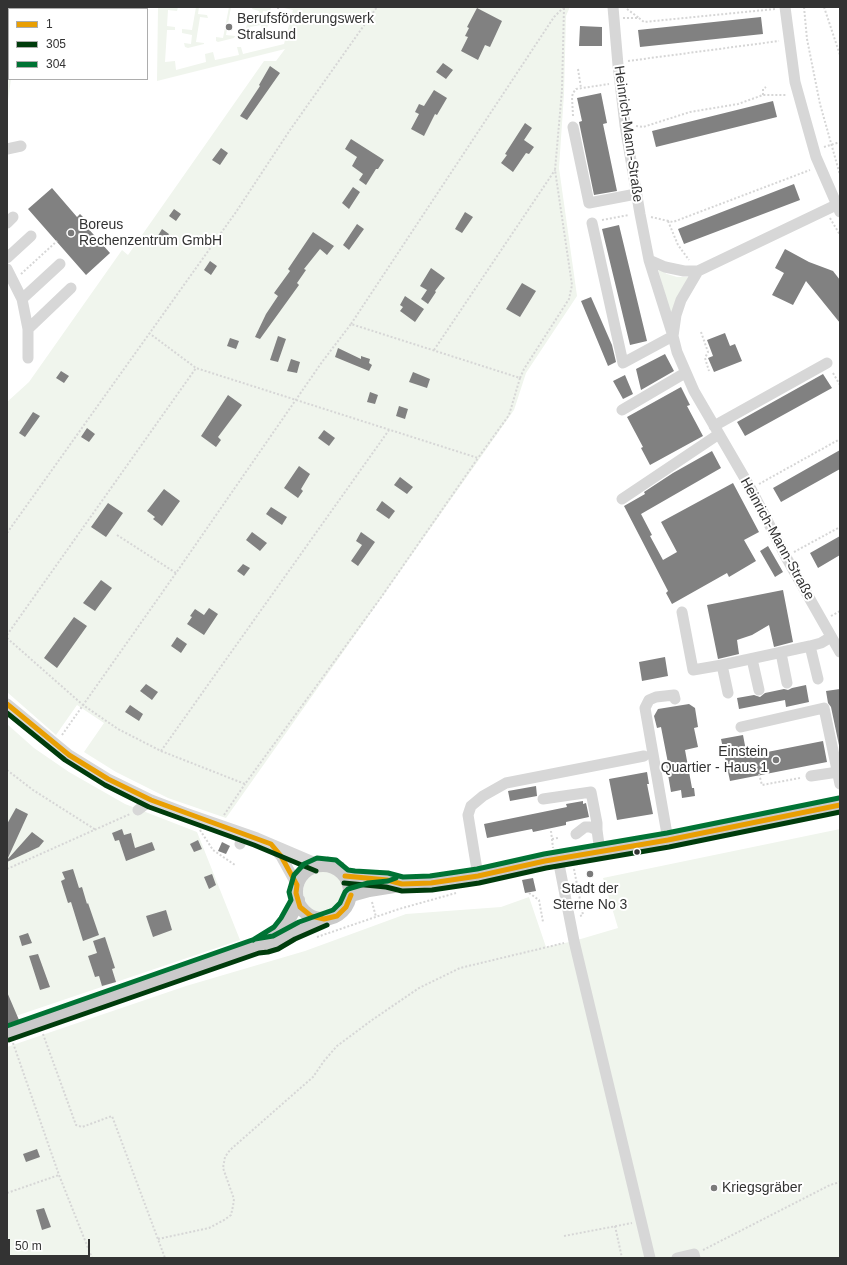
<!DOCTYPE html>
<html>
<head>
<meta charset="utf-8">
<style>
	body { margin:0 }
	#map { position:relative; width:847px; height:1265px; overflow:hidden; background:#fff; font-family:Arial,sans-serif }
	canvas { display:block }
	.frame { position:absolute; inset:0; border:8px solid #333; pointer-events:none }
	.legend { position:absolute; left:8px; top:8px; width:140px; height:72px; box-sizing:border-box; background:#fff; border:1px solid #adadad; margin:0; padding:5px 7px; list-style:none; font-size:12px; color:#333 }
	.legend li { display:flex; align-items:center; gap:8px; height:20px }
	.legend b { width:20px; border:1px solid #adadad }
	.scale { position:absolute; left:8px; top:1239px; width:82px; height:18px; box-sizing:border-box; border:2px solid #333; border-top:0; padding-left:5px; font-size:12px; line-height:14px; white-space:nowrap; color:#333; -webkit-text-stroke:3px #fff; paint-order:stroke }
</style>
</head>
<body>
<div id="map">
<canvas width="847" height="1265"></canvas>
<div class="frame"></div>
<ul class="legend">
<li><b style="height:5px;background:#e99f03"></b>1</li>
<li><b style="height:5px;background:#003c0c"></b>305</li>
<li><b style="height:5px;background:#007334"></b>304</li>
</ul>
<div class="scale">50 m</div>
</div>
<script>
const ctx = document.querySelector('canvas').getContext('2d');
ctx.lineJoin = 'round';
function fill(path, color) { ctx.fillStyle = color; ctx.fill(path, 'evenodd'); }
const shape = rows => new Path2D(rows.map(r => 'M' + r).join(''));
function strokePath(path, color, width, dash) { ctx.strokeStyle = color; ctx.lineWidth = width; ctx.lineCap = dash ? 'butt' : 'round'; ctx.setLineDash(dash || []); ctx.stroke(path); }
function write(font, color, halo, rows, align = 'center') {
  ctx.font = font + ' Arial,sans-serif'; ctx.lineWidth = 4; ctx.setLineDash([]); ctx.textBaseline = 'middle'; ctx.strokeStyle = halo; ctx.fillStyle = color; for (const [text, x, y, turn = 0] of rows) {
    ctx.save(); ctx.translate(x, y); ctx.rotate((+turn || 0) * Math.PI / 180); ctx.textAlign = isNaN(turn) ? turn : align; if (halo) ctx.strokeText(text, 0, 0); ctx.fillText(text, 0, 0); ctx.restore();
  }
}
const green = shape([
	[158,7,178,7,177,11,168,10,167,26,175,27,175,30,167,30,165,62,175,61,176,70,206,62,205,54,213,52,215,60,239,55,237,47,241,47,243,54,284,44,293,10,284,8,284,7,569,7,569,9,566,16,564,94,559,168,577,296,526,373,514,410,226,818,168,798,116,772,84,752,104,723,77,705,56,735,7,692,7,402,29,382,122,250,128,255,264,61,276,61,285,49,157,81],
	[196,7,199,7,198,14,207,15,208,18,200,17,196,42,204,43,204,44,188,48,185,47,184,43,191,44,192,35,182,33,182,29,192,30],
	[229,7,231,7,226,35,235,36,234,38,218,42,216,41,216,37,223,38],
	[253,7,271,7,270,12,263,11,261,24,268,25,266,31,263,32,261,25,250,27,251,35,249,36,245,33,247,24,248,23,257,24,259,11,252,9],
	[9,18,9,79,11,79,7,108,7,35],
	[658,269,667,274,677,277,690,277,672,320],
	[7,724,34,748,69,772,125,804,197,832,240,940,7,1019],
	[840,829,840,1258,7,1258,7,1047,186,986,305,951,406,914,501,907,529,897,546,947,574,941,618,928,603,878],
	'303 892a21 21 0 1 1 42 0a21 21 0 1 1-42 0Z'
]);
const building = shape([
	[477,8,502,21,490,47,485,45,478,60,461,51,468,37,465,36,469,28,467,27],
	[761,17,763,34,640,47,638,30],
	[580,26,602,27,602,46,579,46],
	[443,63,453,70,446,79,436,72],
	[270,66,280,73,247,120,240,116,260,86,259,85],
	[434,90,447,98,437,115,435,114,424,136,411,129,419,114,415,112,419,104,424,106],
	[601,93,607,123,603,124,617,191,594,195,579,122,582,121,577,98],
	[773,101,777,117,656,147,652,131],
	[525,123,532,128,524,140,534,147,529,154,526,153,513,172,501,163,507,155,505,154],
	[351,139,384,160,378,169,376,169,366,185,359,180,363,174,352,166,357,157,345,149],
	[221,148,228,153,220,165,212,160],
	[794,184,800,200,684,244,678,229],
	[353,187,360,192,349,209,342,203],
	[52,188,77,217,80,214,88,222,85,225,110,253,86,275,28,209],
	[174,209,181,214,176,221,169,216],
	[465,212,473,217,462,233,455,229],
	[357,224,364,229,349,250,343,245],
	[619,225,647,341,630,345,602,229],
	[162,229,169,234,163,244,156,239],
	[313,232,334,246,327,255,320,249,304,269,306,270,297,283,299,285,260,339,255,337,266,314,278,296,274,293,290,271,288,269],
	[785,249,809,262,833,271,840,280,840,323,806,281,793,305,772,295,784,273,775,268],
	[210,261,217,266,211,275,204,270],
	[431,268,445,278,435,291,436,292,428,304,421,299,427,290,420,286],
	[522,283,536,291,520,317,506,309],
	[405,296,424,309,415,322,400,311,403,307,400,305],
	[591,297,612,345,616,362,608,366,581,301],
	[725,333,730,346,735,344,742,361,714,372,708,358,713,356,707,340],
	[278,336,286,339,278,362,270,360],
	[230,338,239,341,236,349,227,346],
	[338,348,361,359,361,356,370,359,369,363,372,365,369,371,335,357],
	[665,354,674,371,641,390,636,369],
	[291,359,300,362,297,373,287,371],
	[61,371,69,376,64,383,56,378],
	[413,372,430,379,427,388,409,382],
	[823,374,832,388,745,436,737,422],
	[625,375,633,394,623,399,613,381],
	[681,387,690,405,687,406,703,436,650,465,641,448,643,447,627,417],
	[370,392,378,395,375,404,367,402],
	[228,395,242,405,218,437,221,440,216,447,201,436],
	[399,406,408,409,405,419,396,416],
	[33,412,40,416,25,437,19,433],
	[87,428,95,434,89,442,81,437],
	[324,430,335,438,329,446,318,438],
	[840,450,840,469,781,502,773,488],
	[712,451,721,468,641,514,652,535,650,536,663,560,677,552,661,522,733,483,759,532,744,540,756,561,729,577,727,573,672,604,666,593,668,591,624,506,645,494,644,492,673,473],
	[299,466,310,474,301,489,303,491,298,498,284,488],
	[400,477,413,487,407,494,394,485],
	[164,489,180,501,162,526,153,519,155,517,147,511],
	[382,501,395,511,389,519,376,510],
	[108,503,123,513,106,537,91,527],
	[271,507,287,517,282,525,266,514],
	[252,532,267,543,260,551,246,540],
	[361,532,375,542,358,566,351,561,362,545,356,541],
	[840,536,840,555,818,568,810,553],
	[768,546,783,572,775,577,760,551],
	[243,564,250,568,244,576,237,571],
	[101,580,112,588,95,611,83,603],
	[783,590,793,642,774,647,769,625,752,635,737,640,739,654,718,659,707,605],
	[209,608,218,614,204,635,187,624,192,617,190,616,195,609,204,615],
	[74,617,87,626,57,668,44,658],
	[177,637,187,644,181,653,171,646],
	[665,657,668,676,642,681,639,662],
	[146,684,158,692,152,700,140,691],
	[806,685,809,702,786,707,785,700,739,709,737,698,754,695,760,697,765,693,784,689,788,690,792,688],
	[840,689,840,750,831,707,828,703,826,691],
	[689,704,695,708,698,727,694,728,698,747,685,750,692,788,694,788,695,796,682,798,681,790,671,792,666,763,668,763,661,727,657,728,654,716,658,709],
	[130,705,143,714,139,721,125,712],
	[743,735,747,756,823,741,827,762,730,781,721,739],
	[647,772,649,784,647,784,653,814,617,820,609,779],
	[536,786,537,796,510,801,508,791],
	[583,801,583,804,586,803,589,817,566,822,566,825,533,832,532,829,487,838,484,824,567,807,566,804],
	[16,808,28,814,7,860,32,832,44,841,39,847,7,862,7,824],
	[122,829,124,835,131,833,135,848,152,842,155,850,126,861,119,840,115,841,112,833],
	[198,840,202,849,194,852,190,844],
	[222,842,230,846,226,854,218,851],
	[73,869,79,888,82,887,87,904,88,903,99,935,83,941,71,902,68,903,67,900,61,881,65,879,62,872],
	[212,874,216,885,209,889,204,877],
	[533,878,536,891,525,893,522,880],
	[166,910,172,930,153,937,146,916],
	[28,933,32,943,22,946,19,936],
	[105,937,115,968,112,969,116,982,102,986,99,976,95,977,88,956,97,953,93,941],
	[38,954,50,987,40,990,29,956],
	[7,992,19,1020,7,1024],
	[37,1149,40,1157,26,1162,23,1154],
	[44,1208,51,1227,42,1230,36,1210]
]);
const path = shape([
	[804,7,807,39,820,104,840,175],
	[824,7,840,55],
	[278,9,278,7],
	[627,9,639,18],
	[623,18,639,18,644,22,775,9],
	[628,61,779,41],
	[578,69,581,88],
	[763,95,763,89,766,87],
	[573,116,572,97,573,93,576,89,609,84],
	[636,126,643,127,690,112,738,104,763,95,787,95],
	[824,147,840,142],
	[651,217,673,222,810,170],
	[830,218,840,235],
	[602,220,629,215],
	[668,221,678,245,689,260],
	[21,274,57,241],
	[351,324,554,17,563,8],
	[7,325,7,357],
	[701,332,708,352,705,358,709,371],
	[434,350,555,170],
	[833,373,840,385],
	[520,378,524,369,569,299,572,285,555,170,562,90,564,7],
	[759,484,840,439],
	[7,533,236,212,290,130,377,7],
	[117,535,176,573],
	[794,552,840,527],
	[831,616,840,611],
	[7,635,196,368],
	[7,638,83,705,118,729,161,751,245,784,382,596,478,458,196,368,149,333],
	[62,735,176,573,322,362,351,324,520,378,509,415,478,458],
	[161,751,389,430],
	[7,770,33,790,96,830],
	[759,774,762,785,800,778],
	[224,815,245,784],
	[200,830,213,850,235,865],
	[551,831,553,848],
	[552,839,558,838],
	[327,857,345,864],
	[7,869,130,814],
	[574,869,583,915,580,916],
	[529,893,539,900,543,922],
	[372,902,376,917],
	[317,937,399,909,456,893],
	[43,1034,76,1125,82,1127,112,1116,165,1258],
	[13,1043,59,1175,92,1258],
	[7,1193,59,1175],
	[615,1226,622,1258],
	[564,1236,632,1223],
	[158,1239,209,1228,224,1220,231,1215,233,1206,234,1199,223,1168,225,1157,230,1150,313,1077,324,1061,337,1046,372,1020,419,988,460,968,564,943],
	[703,1250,830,1185,840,1182]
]);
const minor = shape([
	[785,7,795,82,805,118,816,157,840,212],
	[573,127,589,203,636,194],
	[7,149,21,146],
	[836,205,698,271,681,300,676,315,673,336,677,352,694,391,751,489,786,557,840,652],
	[7,223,13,217],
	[592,223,623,363,673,336,649,260,640,214,625,125,618,65,613,7],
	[7,258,31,236],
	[649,260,665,267,684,271,698,271],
	[7,269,22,299,28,329,28,358],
	[22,299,60,264],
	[28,329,71,288],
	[622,410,685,373],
	[714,426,827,363],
	[622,499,719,434],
	[682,612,693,670,722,665],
	[810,646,818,679],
	[781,653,787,683],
	[752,659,759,690],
	[728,693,722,665,810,646,821,643,831,637],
	[7,704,69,755,108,779,151,800,185,813,257,838,311,861,319,865],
	[741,727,824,708,840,784],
	[811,776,838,772],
	[543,799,591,792,597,823,597,830],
	[138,810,151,800],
	[576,834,585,827,590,827,597,830,600,852],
	[668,840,645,708,649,700,656,697,674,695,675,699],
	[240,844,243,834],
	[272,846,281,856,297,885],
	[558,859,574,941,650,1258],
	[478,876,468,815,471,806,483,796,506,783,644,756],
	[677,1258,694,1254,695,1258]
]);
const major = shape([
	'296 892a27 27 0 1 1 54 0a27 27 0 1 1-54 0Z',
	[345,876,387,880,402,884,431,883,478,876,545,861,668,840,840,805],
	[351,895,369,890,394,886],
	[268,938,279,932,287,922,295,908,298,900],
	[7,1033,257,946,267,945,276,942,292,933,324,919]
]);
const bus1 = shape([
	[7,704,69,755,108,779,151,800,271,844,281,856,297,885,296,893,300,907,311,916,324,919,337,916,346,907,351,895],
	[345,876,387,880,402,884,431,883,478,876,545,861,668,840,840,805]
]);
const bus2 = shape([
	[7,713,65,760,105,785,149,807,254,845,316,871],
	[344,883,386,887,402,891,432,890,479,883,546,868,669,847,840,812],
	[9,1040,259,953,268,952,278,949,295,939,327,925]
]);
const bus3 = shape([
	[253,940,274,927,281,918,291,900,289,892,294,875,304,864,317,858,336,860,348,870,355,871,388,873,403,877,430,876,477,869,544,854,667,833,839,798],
	[7,1026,255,939,273,936,299,922,333,910,340,903,345,892,348,889,368,883,388,881,396,878]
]);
const markers = [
	[229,27,4,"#7a7a7a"],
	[71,233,4,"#7a7a7a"],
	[776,760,4,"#7a7a7a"],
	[637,852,3.5,"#333"],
	[590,874,4,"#7a7a7a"],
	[714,1188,4,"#7a7a7a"]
];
const poiNames = [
	["Berufsförderungswerk",237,19],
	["Stralsund",237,35],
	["Boreus",79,225],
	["Rechenzentrum GmbH",79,241],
	["Einstein",768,752,"right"],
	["Quartier - Haus 1",768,768,"right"],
	["Stadt der",590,889,"center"],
	["Sterne No 3",590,905,"center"],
	["Kriegsgräber",722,1188]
];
const streetNames = [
	["Heinrich-Mann-Straße",628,134,82],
	["Heinrich-Mann-Straße",777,539,61]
];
fill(green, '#f0f5ed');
fill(building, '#818181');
strokePath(path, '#d6d6d6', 2, [2, 2]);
strokePath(minor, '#d7d7d7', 11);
strokePath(major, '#cacaca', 14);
strokePath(bus1, '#e99f03', 5);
strokePath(bus2, '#003c0c', 5);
strokePath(bus3, '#007334', 5);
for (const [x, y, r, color] of markers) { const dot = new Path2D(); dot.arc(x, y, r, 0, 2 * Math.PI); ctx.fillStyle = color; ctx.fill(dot); strokePath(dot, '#fff', 1.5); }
write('14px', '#333', '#fff', poiNames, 'left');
write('14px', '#333', '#fff', streetNames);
</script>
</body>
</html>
